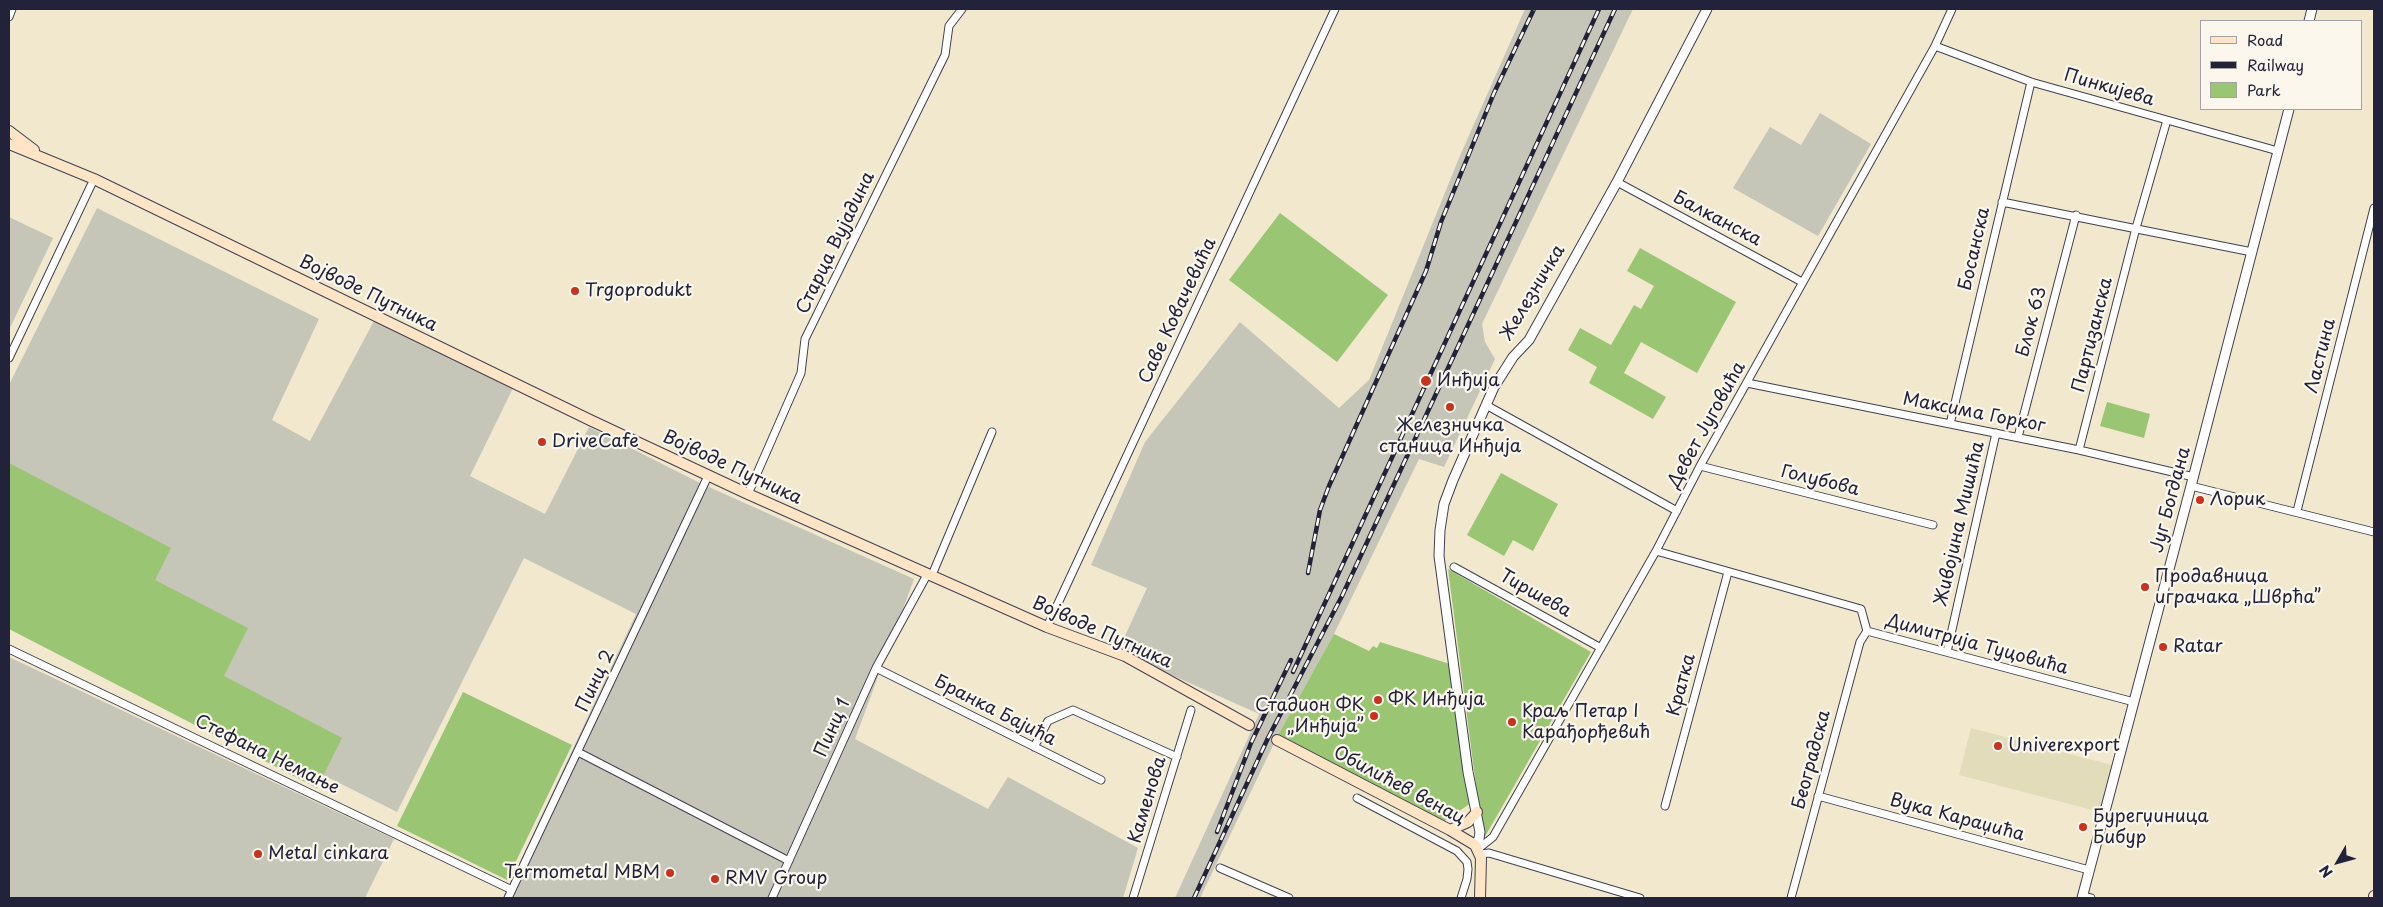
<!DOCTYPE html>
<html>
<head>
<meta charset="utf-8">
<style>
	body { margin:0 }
	#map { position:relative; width:2383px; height:907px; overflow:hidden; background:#f1e8ce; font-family:"Playpen Sans",sans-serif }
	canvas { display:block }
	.frame { position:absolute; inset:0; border:10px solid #22223b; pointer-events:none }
	.legend { position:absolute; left:2200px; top:20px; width:162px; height:90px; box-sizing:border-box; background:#fbf7ec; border:1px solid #a4a2a5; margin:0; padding:6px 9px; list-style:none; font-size:15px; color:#22223b }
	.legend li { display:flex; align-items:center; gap:10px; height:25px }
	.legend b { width:25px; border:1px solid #a4a2a5 }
	.north { position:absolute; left:2313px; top:837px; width:50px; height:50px; -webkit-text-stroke:4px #fbf7ec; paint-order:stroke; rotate:232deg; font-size:14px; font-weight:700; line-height:20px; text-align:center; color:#22223b }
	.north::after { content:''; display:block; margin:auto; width:18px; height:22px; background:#22223b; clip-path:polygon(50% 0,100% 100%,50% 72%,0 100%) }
</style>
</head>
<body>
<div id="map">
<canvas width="2383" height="907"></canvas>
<div class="frame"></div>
<ul class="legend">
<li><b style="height:6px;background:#ffe4c6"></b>Road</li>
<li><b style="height:6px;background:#22223b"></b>Railway</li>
<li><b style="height:14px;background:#9ac572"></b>Park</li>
</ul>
<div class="north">N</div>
</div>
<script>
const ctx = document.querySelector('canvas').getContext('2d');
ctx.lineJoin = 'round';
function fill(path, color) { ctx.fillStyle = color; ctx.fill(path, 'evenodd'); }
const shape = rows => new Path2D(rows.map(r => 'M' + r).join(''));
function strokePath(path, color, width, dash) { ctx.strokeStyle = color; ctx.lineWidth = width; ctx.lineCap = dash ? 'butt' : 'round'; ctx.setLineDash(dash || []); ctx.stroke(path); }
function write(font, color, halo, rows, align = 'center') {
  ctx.font = font + ' "Playpen Sans",sans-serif'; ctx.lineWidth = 4.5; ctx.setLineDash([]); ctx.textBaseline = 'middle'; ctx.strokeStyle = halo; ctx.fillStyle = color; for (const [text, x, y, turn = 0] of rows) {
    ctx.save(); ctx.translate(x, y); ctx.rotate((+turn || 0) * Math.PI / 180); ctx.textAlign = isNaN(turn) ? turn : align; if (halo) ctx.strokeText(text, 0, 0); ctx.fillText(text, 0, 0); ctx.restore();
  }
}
const built = shape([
	[1971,728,2112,765,2100,812,1959,775]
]);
const industrial = shape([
	[1525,9,1633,9,1482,324,1485,342,1495,359,1444,467,1419,459,1334,634,1278,735,1200,898,1175,898,1259,714,1118,651,1147,588,1091,565,1145,442,1240,322,1339,408,1369,380,1459,158],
	[1820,113,1871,144,1818,236,1733,188,1770,127,1801,145],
	[97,208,319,319,272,420,310,441,375,319,513,388,470,476,545,514,589,427,700,483,914,579,855,739,988,809,1008,777,1138,848,1123,898,503,898,636,614,524,558,397,812,9,617,9,385],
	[9,217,53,238,9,330],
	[9,657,394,839,365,898,9,898]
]);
const green = shape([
	[1280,213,1388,295,1337,362,1229,280],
	[1640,248,1736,302,1697,373,1641,342,1624,373,1666,397,1653,419,1589,383,1597,367,1568,350,1580,328,1611,345,1634,305,1641,309,1654,286,1627,271],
	[2107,402,2150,414,2144,438,2100,426],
	[9,463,171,548,155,580,248,628,224,676,342,738,317,788,9,629],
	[1501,473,1558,504,1533,551,1513,540,1504,556,1467,535],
	[1448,569,1591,652,1483,840],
	[1334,634,1369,651,1373,646,1377,648,1380,642,1453,665,1471,803,1443,822,1278,735],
	[463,692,572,745,507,880,397,826]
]);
const secondaryTunnel = shape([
	[1249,725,1277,740]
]);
const minor = shape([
	[9,17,12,9],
	[1935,46,2031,82,2278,151],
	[1617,182,1802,282],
	[2002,202,2252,252],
	[9,358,94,179],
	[1747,383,2079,450,2194,477],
	[1486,405,1677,511],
	[1950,424,2031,82],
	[2018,437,2076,215],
	[2079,450,2136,228,2167,120],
	[1700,466,1933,525],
	[2191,486,2374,532],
	[748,494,801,373,805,339,945,55,949,26,962,9],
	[2297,511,2374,208],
	[1656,551,1861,609,1867,631],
	[1454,567,1601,648],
	[932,575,992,432],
	[1047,627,1335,9],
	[1867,631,2134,702],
	[9,649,512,890],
	[1947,652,1996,433],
	[876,668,1101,780],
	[1034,747,1048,721,1073,710,1177,757],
	[578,752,789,861],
	[1818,796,2089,870],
	[1357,798,1457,851,1467,862,1468,869,1467,879,1461,898],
	[1665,806,1728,572],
	[1478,849,1493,837,1656,551,1700,466,1935,46,1952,9],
	[1480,854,1489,853,1640,898],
	[1220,868,1289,898],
	[2082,896,2091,898],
	[508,898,708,476],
	[772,898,876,668,928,573],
	[1133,898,1191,710],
	[1791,898,1860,642,1867,631]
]);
const tertiary = shape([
	[2309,21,2312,9],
	[1475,845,1479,839,1480,832,1468,772,1439,556,1440,530,1444,504,1453,480,1494,387,1513,357,1529,340,1617,182,1707,9],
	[2082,898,2191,486,2289,109]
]);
const secondary = shape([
	[9,131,34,150],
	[9,144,94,179,590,420,748,494,1047,627,1125,656,1249,725],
	[1277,740,1450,830,1475,845,1481,858,1480,898],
	[1450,830,1468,822,1477,812],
	[2374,898,2374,896]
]);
const rail = shape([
	[1308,573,1320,510,1329,486,1426,271,1441,222,1494,93,1534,9],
	[1293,672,1599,9],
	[1217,832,1251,743,1291,660],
	[1194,898,1268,738,1342,596,1615,9]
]);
const markers = [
	[575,291,5,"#c8321e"],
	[1426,381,6,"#c8321e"],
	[1450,407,5,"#c8321e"],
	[542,442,5,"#c8321e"],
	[2200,500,5,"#c8321e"],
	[2145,587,5,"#c8321e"],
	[2163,647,5,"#c8321e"],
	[1378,700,5,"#c8321e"],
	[1374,716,5,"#c8321e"],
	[1512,722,5,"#c8321e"],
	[1998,746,5,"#c8321e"],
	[2083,827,5,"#c8321e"],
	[258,854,5,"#c8321e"],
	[670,873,5,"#c8321e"],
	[715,879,5,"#c8321e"]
];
const streetNames = [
	["Пинкијева",2109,88,16],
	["Балканска",1717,219,28],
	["Старца Вујадина",836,243,-64],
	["Босанска",1975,249,-77],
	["Железничка",1533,293,-59],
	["Војводе Путника",368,294,26],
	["Саве Ковачевића",1178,311,-65],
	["Блок 63",2032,322,-75],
	["Партизанска",2093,335,-76],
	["Ластина",2321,356,-76],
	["Максима Горког",1974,413,11],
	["Девет Југовића",1707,425,-61],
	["Војводе Путника",732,468,25],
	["Голубова",1820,481,14],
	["Југ Богдана",2171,500,-75],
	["Живојина Мишића",1960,524,-77],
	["Тиршева",1535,594,29],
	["Војводе Путника",1102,633,24],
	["Димитрија Туцовића",1977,645,15],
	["Пинц 2",596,681,-65],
	["Кратка",1682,685,-75],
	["Бранка Бајића",995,711,27],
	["Пинц 1",833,728,-66],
	["Стефана Немање",267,755,26],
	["Београдска",1812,760,-75],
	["Обилићев венац",1399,786,28],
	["Каменова",1148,800,-73],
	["Вука Караџића",1957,818,15]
];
const poiNames = [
	["Trgoprodukt",585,291],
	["Инђија",1437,381],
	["Железничка",1450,426,"center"],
	["станица Инђија",1450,447,"center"],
	["DriveCafe",552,442],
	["Лорик",2210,500],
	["Продавница",2155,577],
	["играчака „Шврћа”",2155,598],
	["Ratar",2173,647],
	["ФК Инђија",1388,700],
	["Стадион ФК",1364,706,"right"],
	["„Инђија”",1364,727,"right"],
	["Краљ Петар I",1522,712],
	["Карађорђевић",1522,733],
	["Univerexport",2008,746],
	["Бурегџиница",2093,817],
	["Бибур",2093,838],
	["Metal cinkara",268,854],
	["Termometal MBM",660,873,"right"],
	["RMV Group",725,879]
];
fill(built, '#e2dcba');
fill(industrial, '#c5c5b8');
fill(green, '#9ac572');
strokePath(secondaryTunnel, '#c8c0b1', 10, [10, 5]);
strokePath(minor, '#414051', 9);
strokePath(tertiary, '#414051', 11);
strokePath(secondary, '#414051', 12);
strokePath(minor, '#fff', 7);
strokePath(tertiary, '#fff', 9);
strokePath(secondary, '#ffe4c6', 10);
strokePath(rail, '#22223b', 4.5);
strokePath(rail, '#fbf7ec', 2.5, [8]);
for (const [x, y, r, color] of markers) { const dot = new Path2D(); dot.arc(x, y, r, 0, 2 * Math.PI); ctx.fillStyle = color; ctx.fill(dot); strokePath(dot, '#fbf7ec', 2); }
write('18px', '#22223b', '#fbf7ec', streetNames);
write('18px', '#22223b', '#fbf7ec', poiNames, 'left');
</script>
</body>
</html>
